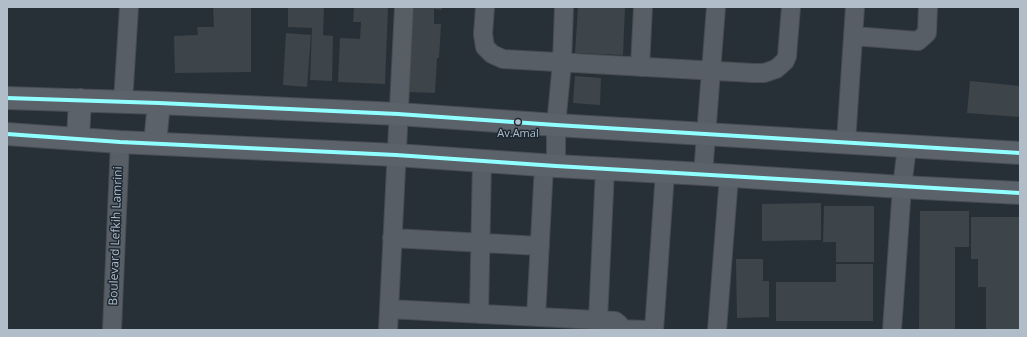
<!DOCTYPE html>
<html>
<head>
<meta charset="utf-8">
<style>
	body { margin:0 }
	#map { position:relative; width:1027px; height:337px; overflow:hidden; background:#283037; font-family:"Open Sans",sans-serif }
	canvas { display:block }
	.frame { position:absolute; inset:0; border:8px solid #b1bdc8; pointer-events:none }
</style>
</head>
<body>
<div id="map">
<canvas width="1027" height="337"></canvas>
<div class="frame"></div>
</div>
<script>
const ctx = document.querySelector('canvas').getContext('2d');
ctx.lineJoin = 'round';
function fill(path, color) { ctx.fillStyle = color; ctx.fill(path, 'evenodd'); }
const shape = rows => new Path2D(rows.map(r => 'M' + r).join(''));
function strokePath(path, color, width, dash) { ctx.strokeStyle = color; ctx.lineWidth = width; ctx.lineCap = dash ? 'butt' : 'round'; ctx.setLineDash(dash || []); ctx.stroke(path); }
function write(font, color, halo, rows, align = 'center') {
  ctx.font = font + ' "Open Sans",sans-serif'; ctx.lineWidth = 3; ctx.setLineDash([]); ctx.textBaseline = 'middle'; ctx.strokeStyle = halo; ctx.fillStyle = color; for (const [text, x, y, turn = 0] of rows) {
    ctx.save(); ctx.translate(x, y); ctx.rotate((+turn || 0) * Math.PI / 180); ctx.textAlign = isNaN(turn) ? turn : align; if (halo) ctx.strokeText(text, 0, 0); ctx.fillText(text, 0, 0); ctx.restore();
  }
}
const building = shape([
	[213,7,251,7,251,72,175,73,174,36,198,35,197,27,214,27],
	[288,7,324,7,323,35,333,36,332,81,310,80,312,28,288,27],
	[354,7,388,7,385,84,338,82,340,38,360,39,361,22,353,22],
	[413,7,442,7,442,10,434,9,434,24,441,24,439,58,437,58,435,93,409,92],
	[578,7,625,7,623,55,575,53],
	[286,33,311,35,307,87,283,85],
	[575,76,601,78,600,105,573,103],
	[970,81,1020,86,1020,117,967,113],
	[821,203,821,240,762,241,762,204],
	[824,206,874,206,874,262,836,262,836,242,823,242],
	[920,211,969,211,969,247,955,247,955,330,919,330],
	[971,217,1020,217,1020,330,986,330,986,287,978,287,978,259,971,259],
	[736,259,763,259,763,281,769,281,769,317,737,318],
	[836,264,873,264,873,321,776,321,776,282,836,282]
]);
const street = shape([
	[485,7,483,34,485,47,492,54,503,59,753,73,764,73,776,69,785,61,787,56,791,7],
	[853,36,918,41,927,33,928,7],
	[640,67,643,7],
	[123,102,129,7],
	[846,142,855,7],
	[556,166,556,125,562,63,564,7],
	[703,174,716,7],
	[392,238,540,246],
	[389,309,615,321,619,324,620,330],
	[479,314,482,160],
	[536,317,544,165],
	[598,320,605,169],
	[620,329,646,330],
	[112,330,120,142],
	[388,330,404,7],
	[654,330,665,173],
	[717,330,729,176],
	[892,330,902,187,907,147]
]);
const secondary = shape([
	[7,98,159,103,398,114,556,125,1020,153],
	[7,134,120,142,396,155,556,166,703,174,902,187,1020,193],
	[78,139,80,100],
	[155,143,159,103]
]);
const bus1 = shape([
	[7,98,159,103,398,114,556,125,1020,153],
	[7,134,120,142,396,155,556,166,1020,193]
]);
const markers = [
	[518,122,3.5,"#b1bdc8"]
];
const busNames = [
	["Av.Amal",518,134]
];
const streetNames = [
	["Boulevard Lefkih Lamrini",116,236,-88]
];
fill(building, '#3d444a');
strokePath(street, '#464c52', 20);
strokePath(secondary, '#464c52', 24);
strokePath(street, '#585e65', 18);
strokePath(secondary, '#5c626a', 22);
strokePath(bus1, '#90ffff', 4);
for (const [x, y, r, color] of markers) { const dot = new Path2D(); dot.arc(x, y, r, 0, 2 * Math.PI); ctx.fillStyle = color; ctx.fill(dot); strokePath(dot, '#1b2732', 1.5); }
write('11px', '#b1bdc8', '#1b2732', busNames);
write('12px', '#b1bdc8', '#1b2732', streetNames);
</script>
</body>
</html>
